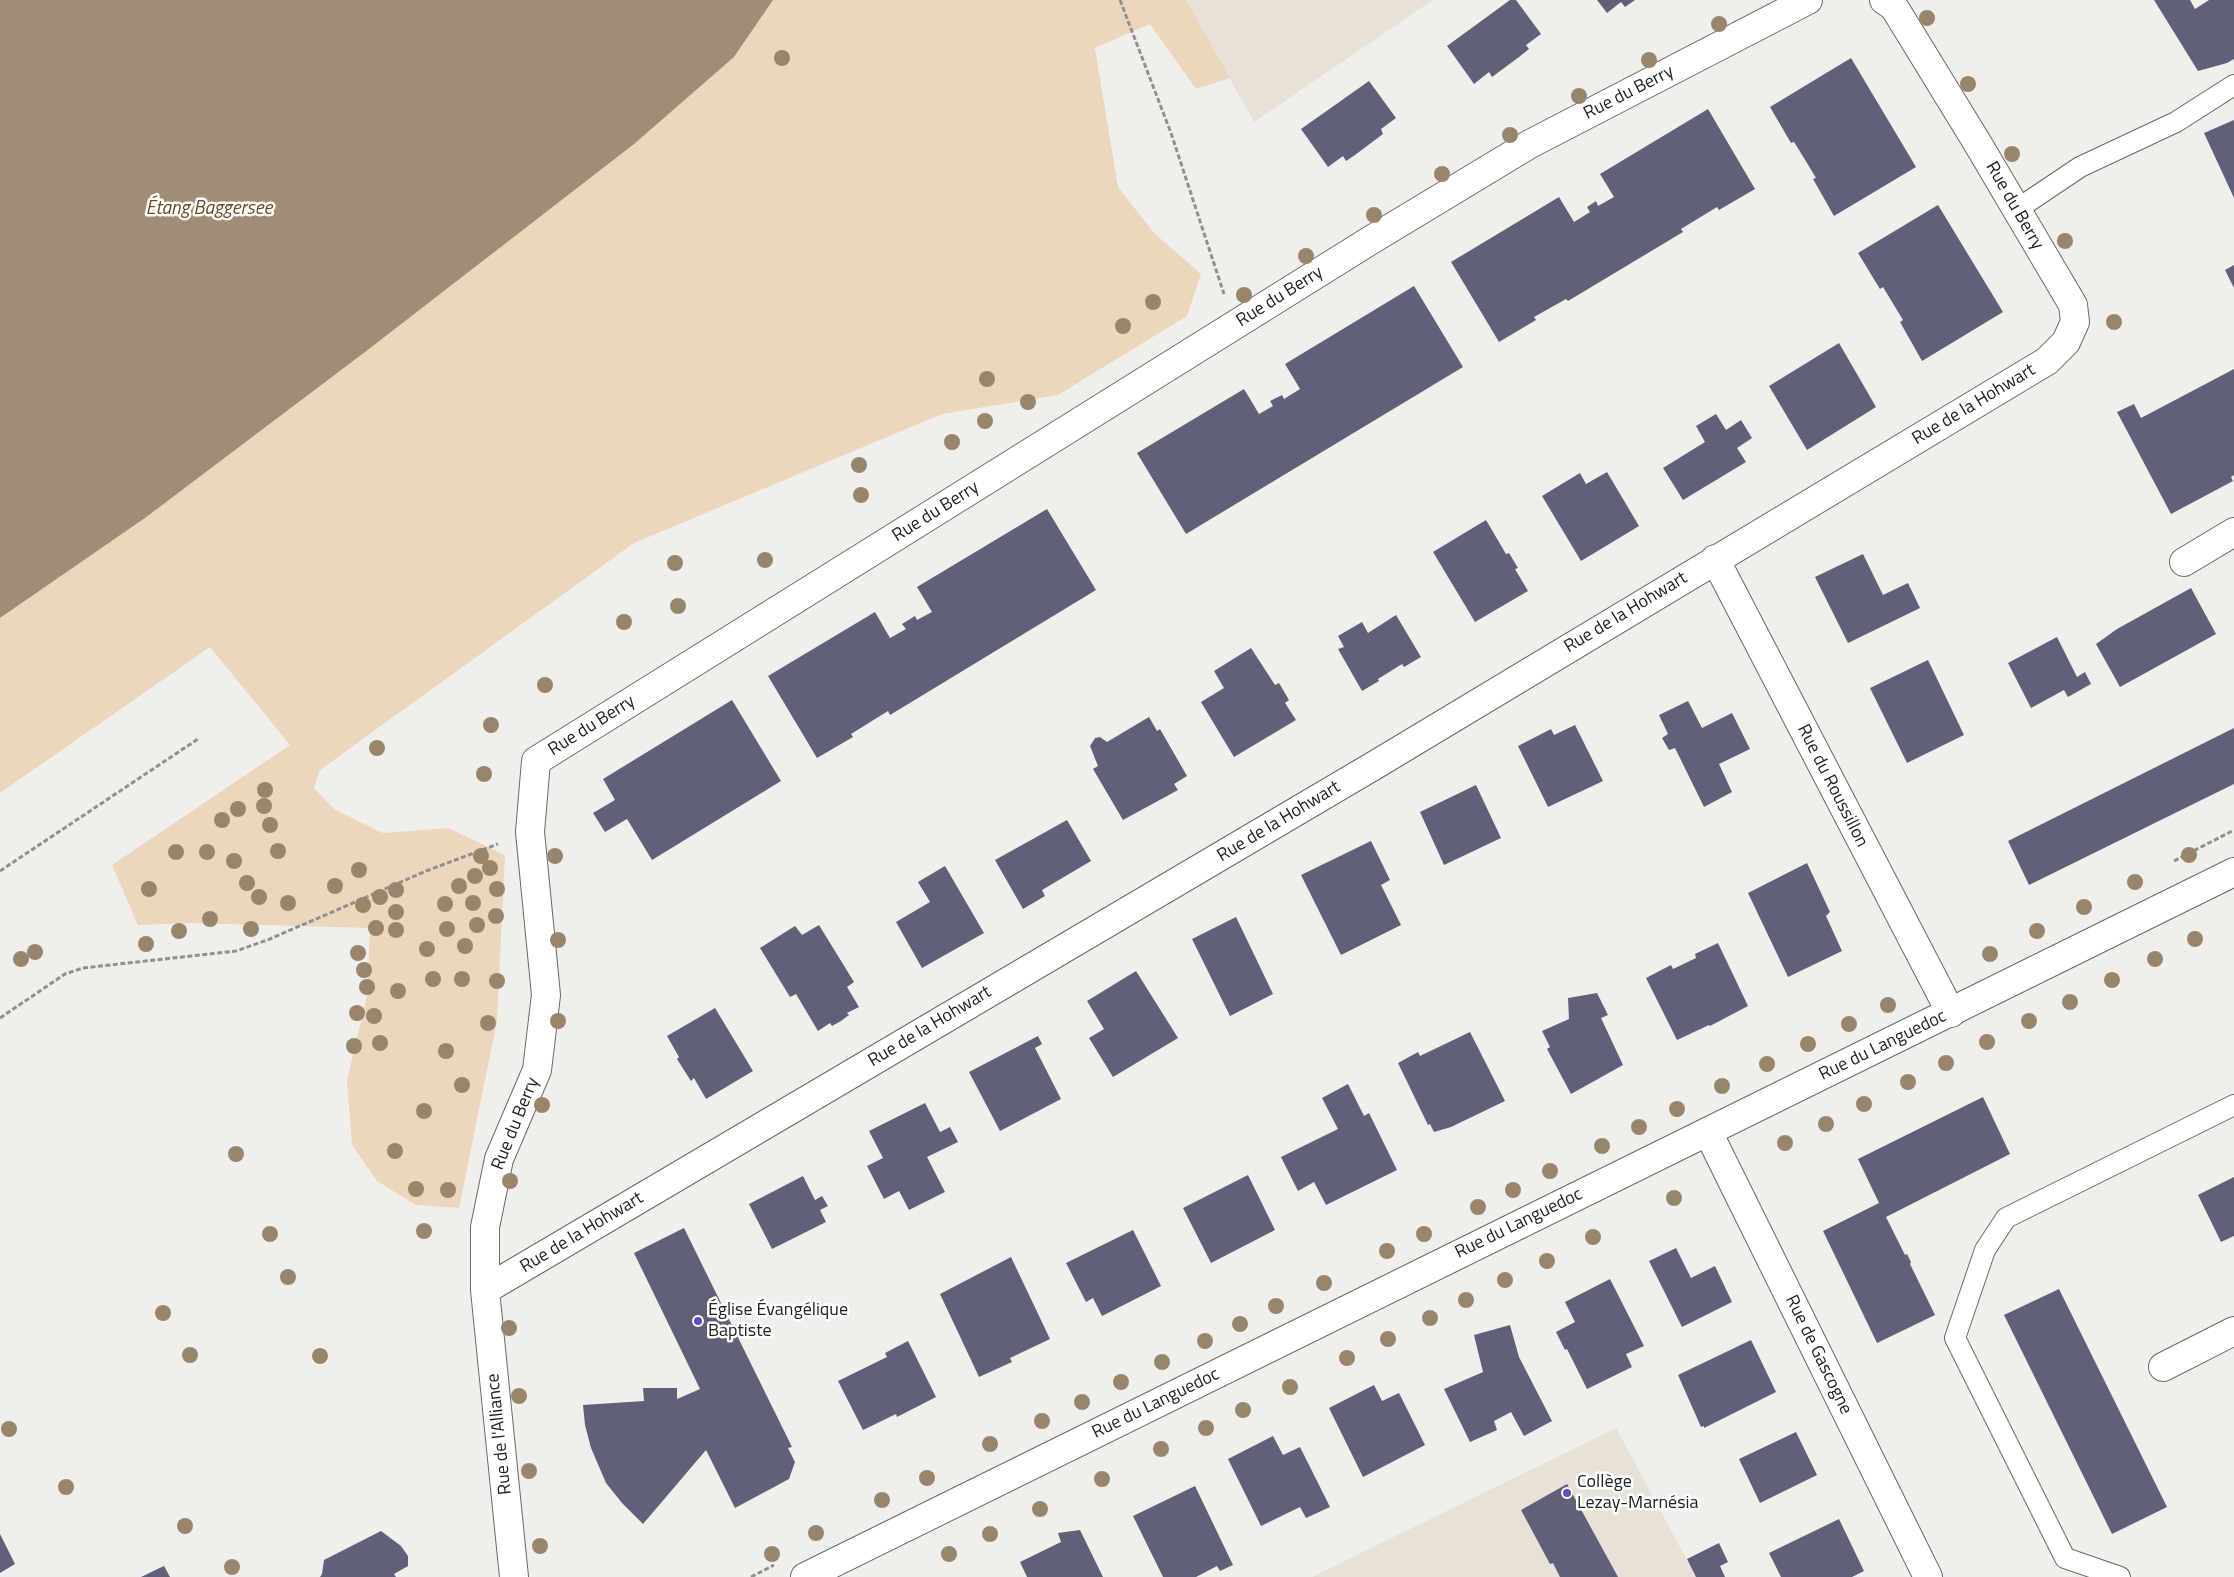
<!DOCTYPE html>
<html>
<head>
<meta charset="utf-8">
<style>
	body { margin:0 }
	canvas { display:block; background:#f1efec }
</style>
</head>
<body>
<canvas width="2234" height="1577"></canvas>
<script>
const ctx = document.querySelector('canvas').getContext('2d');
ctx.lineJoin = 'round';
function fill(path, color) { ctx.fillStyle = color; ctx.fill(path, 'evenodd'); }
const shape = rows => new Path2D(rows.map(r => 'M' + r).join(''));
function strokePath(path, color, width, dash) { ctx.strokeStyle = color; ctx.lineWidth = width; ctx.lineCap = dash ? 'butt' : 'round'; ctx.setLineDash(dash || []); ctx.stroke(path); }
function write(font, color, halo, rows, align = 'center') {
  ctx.font = font + ' "Titillium Web",sans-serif'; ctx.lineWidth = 5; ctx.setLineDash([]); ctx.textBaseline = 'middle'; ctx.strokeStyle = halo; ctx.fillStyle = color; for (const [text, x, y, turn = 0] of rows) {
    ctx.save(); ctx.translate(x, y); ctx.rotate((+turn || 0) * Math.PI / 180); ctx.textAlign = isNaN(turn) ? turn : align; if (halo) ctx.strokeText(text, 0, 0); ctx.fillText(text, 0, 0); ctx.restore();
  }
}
const built = shape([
	[1186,0,1433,0,1254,122],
	[1616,1428,1696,1577,1312,1577]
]);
const green = shape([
	[773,0,1186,0,1230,78,1196,89,1150,24,1095,48,1118,187,1154,233,1201,274,1187,316,1058,395,942,414,634,543,320,770,314,788,334,809,383,833,448,828,505,855,497,1021,459,1208,416,1205,377,1181,352,1145,347,1080,367,996,370,928,190,923,138,925,112,865,290,745,210,647,0,793,0,618,145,518,365,352,734,57]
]);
const water = shape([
	[0,0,773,0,734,57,634,144,365,352,145,518,0,618]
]);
const building = shape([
	[1510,0,1516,0,1541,34,1526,45,1529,49,1519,57,1492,77,1489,72,1474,84,1447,46],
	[1597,0,1635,0,1625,7,1621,2,1607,13],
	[2154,0,2190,0,2195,9,2209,0,2234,0,2234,59,2227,63,2198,71],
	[1851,58,1916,167,1834,216,1813,179,1816,178,1804,158,1794,142,1791,143,1770,107],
	[1369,81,1396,118,1381,129,1383,134,1355,155,1346,161,1343,156,1328,167,1301,129],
	[1708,109,1755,189,1719,210,1717,207,1681,229,1683,232,1568,301,1566,299,1534,317,1536,320,1499,342,1451,262,1559,197,1574,222,1590,212,1587,207,1596,201,1598,206,1614,197,1600,174],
	[2234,120,2234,198,2204,133],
	[1938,205,2003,312,1922,361,1900,322,1903,320,1883,287,1880,289,1858,253],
	[2234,265,2234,288,2225,270],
	[1414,286,1463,367,1186,534,1137,453,1244,389,1259,414,1273,406,1270,401,1282,395,1284,399,1300,389,1285,364],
	[1839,343,1876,407,1807,450,1769,386],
	[2234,369,2234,475,2231,477,2233,481,2171,514,2117,412,2134,404,2141,418],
	[1716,414,1726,430,1741,420,1752,438,1737,448,1746,462,1683,500,1663,468,1705,442,1696,426],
	[1607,472,1639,526,1581,561,1542,496,1580,473,1586,484],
	[1047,509,1096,590,890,715,888,711,851,734,853,737,817,758,768,676,875,612,890,638,906,629,902,624,915,616,917,620,932,612,917,587],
	[1486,520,1506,554,1509,553,1518,568,1515,569,1528,591,1475,622,1433,552],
	[1863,554,1883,595,1908,583,1920,608,1848,643,1815,577],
	[2191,588,2216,634,2120,687,2096,644,2117,629],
	[1396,615,1421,657,1404,667,1402,664,1378,679,1379,681,1362,691,1338,649,1344,647,1338,636,1362,622,1368,633],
	[2057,637,2077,677,2085,672,2091,684,2068,697,2064,690,2031,708,2008,663],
	[1251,648,1275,685,1279,683,1289,700,1285,703,1296,720,1234,757,1201,702,1224,688,1214,671],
	[1928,660,1964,735,1907,763,1870,688],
	[732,700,781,781,652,860,627,819,605,832,593,813,615,800,603,779],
	[1688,701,1702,728,1732,713,1750,749,1719,764,1732,792,1704,807,1675,748,1669,750,1662,738,1668,734,1659,715],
	[1149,717,1157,731,1160,729,1187,776,1174,784,1178,790,1123,820,1093,769,1098,766,1090,746,1095,738,1100,737,1107,742],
	[1575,725,1603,781,1548,807,1518,746,1551,729,1554,735],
	[2234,728,2234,784,2029,885,2008,841],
	[1476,785,1501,838,1444,865,1420,812],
	[1067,820,1091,861,1042,890,1045,896,1023,909,995,860],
	[1371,841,1390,880,1381,885,1401,925,1341,955,1301,875],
	[1807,863,1830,912,1826,916,1842,951,1788,977,1748,893],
	[945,866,984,933,922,968,896,922,930,902,918,882],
	[1236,917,1273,994,1230,1016,1192,939],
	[819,925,854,982,847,987,859,1007,847,1013,849,1015,841,1021,832,1026,830,1023,818,1031,796,994,790,997,760,948,795,926,802,935],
	[1718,943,1748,1006,1710,1026,1709,1025,1677,1040,1646,978,1671,965,1673,969,1696,958,1695,954],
	[1136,971,1178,1038,1113,1077,1089,1038,1104,1029,1087,1001],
	[1597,993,1608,1015,1601,1018,1623,1065,1571,1094,1547,1049,1550,1047,1542,1031,1569,1019,1568,998],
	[715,1008,753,1071,706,1099,694,1078,691,1081,677,1059,679,1057,667,1036],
	[1470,1032,1505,1101,1451,1127,1434,1132,1430,1124,1428,1125,1398,1063,1418,1052,1420,1056],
	[1038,1036,1042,1044,1035,1048,1061,1099,1000,1131,969,1072],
	[1348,1084,1364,1116,1369,1113,1397,1170,1326,1205,1314,1182,1298,1191,1281,1157,1338,1129,1322,1098],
	[1983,1097,2010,1154,1886,1217,1905,1255,1907,1254,1911,1262,1910,1264,1935,1315,1877,1343,1823,1231,1879,1203,1858,1159],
	[925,1103,940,1132,950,1127,958,1142,927,1157,945,1192,909,1210,899,1191,884,1199,867,1166,883,1158,869,1131],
	[1248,1175,1275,1230,1211,1263,1183,1208],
	[803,1176,815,1200,822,1196,828,1206,820,1210,826,1222,772,1249,749,1204],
	[2234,1177,2234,1236,2221,1242,2198,1195],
	[684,1228,792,1447,788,1448,795,1462,789,1479,735,1508,706,1450,643,1524,622,1503,606,1483,591,1448,585,1425,583,1405,644,1401,643,1388,677,1388,677,1399,700,1389,634,1253],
	[1133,1230,1161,1286,1102,1316,1093,1298,1086,1302,1066,1263],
	[1676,1248,1691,1278,1715,1266,1732,1302,1682,1327,1649,1261],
	[1011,1257,1050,1339,1010,1358,1012,1362,979,1377,940,1294],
	[1610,1279,1644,1346,1626,1354,1632,1367,1587,1389,1567,1349,1565,1350,1556,1332,1575,1322,1565,1302],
	[2059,1289,2167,1507,2112,1534,2004,1315],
	[1510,1325,1519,1357,1552,1421,1524,1436,1511,1412,1494,1421,1497,1430,1470,1442,1444,1389,1483,1372,1474,1335],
	[1751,1340,1776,1392,1704,1428,1704,1426,1701,1427,1678,1375],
	[908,1341,936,1397,897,1417,896,1414,863,1430,838,1381,887,1357,885,1353],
	[1374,1385,1382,1401,1399,1393,1425,1445,1363,1477,1329,1408],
	[1796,1432,1817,1475,1760,1503,1739,1459],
	[1273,1436,1283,1455,1300,1447,1330,1507,1306,1518,1300,1507,1261,1526,1228,1459],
	[1567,1484,1618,1577,1560,1577,1553,1563,1550,1564,1521,1510],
	[1195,1486,1233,1565,1220,1571,1217,1566,1196,1577,1163,1577,1133,1516],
	[1839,1519,1864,1571,1852,1577,1781,1577,1769,1553],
	[1080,1530,1103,1577,1027,1577,1020,1562,1061,1542,1058,1533],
	[381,1531,401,1546,408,1556,408,1566,394,1574,396,1577,320,1577,322,1574,324,1560],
	[0,1534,15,1564,0,1573],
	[1719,1543,1728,1562,1720,1566,1725,1577,1696,1577,1687,1559],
	[164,1566,170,1577,141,1577]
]);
const path = shape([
	[1120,0,1171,133,1224,294],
	[2174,861,2234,830],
	[0,871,198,739],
	[0,1018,65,974,83,968,236,951,270,939,426,871,498,844],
	[751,1577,774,1565]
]);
const lane = shape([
	[2016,210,2080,167,2176,122,2234,85],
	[2120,1577,2065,1558,1955,1338,1985,1250,2006,1218,2234,1105]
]);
const street = shape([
	[1715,559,1951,1013],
	[2184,562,2234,532],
	[1708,1132,1928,1577],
	[485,1290,1375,765,2047,361,2066,342,2075,322,2073,305,1978,144,1894,7,1884,0],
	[2163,1367,2234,1331],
	[514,1577,485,1290,485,1227,499,1159,537,1070,546,995,530,832,536,761,1371,240,1530,144,1808,0]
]);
const secondary = shape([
	[805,1577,2234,872]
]);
const trees = [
	[1927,18],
	[1719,24],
	[782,58],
	[1649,60],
	[1968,84],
	[1579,96],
	[1510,135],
	[2012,154],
	[1442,174],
	[1374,215],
	[2065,241],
	[1306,256],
	[1244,295],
	[1153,302],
	[2114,322],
	[1123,326],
	[987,379],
	[1028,402],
	[985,421],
	[952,442],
	[859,465],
	[861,495],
	[765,560],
	[675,563],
	[678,606],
	[624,622],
	[545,685],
	[491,725],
	[377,748],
	[484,774],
	[265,790],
	[264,806],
	[238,809],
	[222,820],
	[270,825],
	[278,851],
	[176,852],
	[207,852],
	[2189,855],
	[481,856],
	[555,856],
	[234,861],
	[490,868],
	[359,870],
	[475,876],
	[2135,882],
	[247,883],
	[335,886],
	[459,886],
	[149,889],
	[497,889],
	[396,890],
	[259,897],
	[380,897],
	[288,903],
	[473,903],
	[445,904],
	[363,905],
	[2084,907],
	[396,912],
	[496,916],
	[210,919],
	[477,925],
	[376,928],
	[251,929],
	[447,929],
	[396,930],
	[179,931],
	[2037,931],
	[2195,939],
	[558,940],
	[146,944],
	[465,946],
	[427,949],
	[35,952],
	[358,953],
	[1990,954],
	[21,959],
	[2155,959],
	[364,970],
	[433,979],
	[462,979],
	[2112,980],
	[497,981],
	[367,987],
	[398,991],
	[2070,1002],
	[1888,1005],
	[357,1013],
	[374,1016],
	[558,1021],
	[2029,1021],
	[488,1023],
	[1849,1024],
	[1987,1042],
	[380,1043],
	[1808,1044],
	[354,1046],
	[446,1051],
	[1946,1063],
	[1767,1064],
	[1908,1082],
	[462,1085],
	[1722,1086],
	[1864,1104],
	[542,1105],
	[1677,1109],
	[424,1111],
	[1826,1124],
	[1639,1127],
	[1785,1143],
	[1602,1146],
	[395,1151],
	[236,1154],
	[1550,1171],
	[510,1181],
	[416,1189],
	[448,1190],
	[1513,1190],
	[1674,1198],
	[1478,1207],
	[424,1231],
	[270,1234],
	[1424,1234],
	[1593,1237],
	[1387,1251],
	[1547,1261],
	[288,1277],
	[1505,1280],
	[1324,1283],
	[1466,1300],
	[1276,1306],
	[163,1313],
	[1430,1318],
	[1240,1324],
	[509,1328],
	[1388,1339],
	[1205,1341],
	[190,1355],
	[320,1356],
	[1347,1358],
	[1162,1362],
	[1121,1382],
	[1290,1387],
	[519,1396],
	[1082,1402],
	[1243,1410],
	[1042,1421],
	[1206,1428],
	[9,1429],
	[990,1444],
	[1161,1449],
	[529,1471],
	[927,1478],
	[1102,1479],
	[66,1487],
	[882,1500],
	[1040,1509],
	[185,1526],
	[816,1533],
	[990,1534],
	[540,1546],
	[772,1554],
	[949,1554],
	[232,1567]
];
const markers = [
	[698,1321,5,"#5f4bc3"],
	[1567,1493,5,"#5f4bc3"]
];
const streetNames = [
	["Rue du Berry",1629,93,-27],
	["Rue du Berry",2014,206,60],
	["Rue du Berry",1280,297,-32],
	["Rue de la Hohwart",1974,405,-31],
	["Rue du Berry",936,512,-32],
	["Rue de la Hohwart",1626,613,-31],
	["Rue du Berry",592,726,-32],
	["Rue du Roussillon",1832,786,63],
	["Rue de la Hohwart",1279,822,-31],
	["Rue de la Hohwart",930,1027,-31],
	["Rue du Languedoc",1883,1046,-26],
	["Rue du Berry",516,1124,-68],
	["Rue du Languedoc",1519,1224,-26],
	["Rue de la Hohwart",582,1233,-31],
	["Rue de Gascogne",1818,1355,64],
	["Rue du Languedoc",1156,1404,-26],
	["Rue de l'Alliance",500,1434,-96]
];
const poiNames = [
	["Église Évangélique",708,1311],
	["Baptiste",708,1332],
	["Collège",1577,1483],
	["Lezay-Marnésia",1577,1504]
];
const waterNames = [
	["Étang Baggersee",209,209]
];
fill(built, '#e8e1d8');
fill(green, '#ebd7be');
fill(water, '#a08d76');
fill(building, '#606079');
strokePath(lane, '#6a6865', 22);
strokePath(street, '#6a6865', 30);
strokePath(secondary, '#6a6865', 30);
strokePath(path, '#91908e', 3, [5, 2.5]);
strokePath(lane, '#fff', 20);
strokePath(street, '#fff', 28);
strokePath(secondary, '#fff', 28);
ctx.fillStyle = '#97866b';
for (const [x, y] of trees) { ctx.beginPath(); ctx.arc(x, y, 8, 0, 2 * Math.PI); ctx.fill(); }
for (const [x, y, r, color] of markers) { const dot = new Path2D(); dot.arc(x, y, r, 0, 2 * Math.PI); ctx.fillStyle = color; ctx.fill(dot); strokePath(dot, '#fff', 2); }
write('18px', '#212120', '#fff', streetNames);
write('18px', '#212120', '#fff', poiNames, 'left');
write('italic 19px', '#684a20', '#fff', waterNames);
</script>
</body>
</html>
